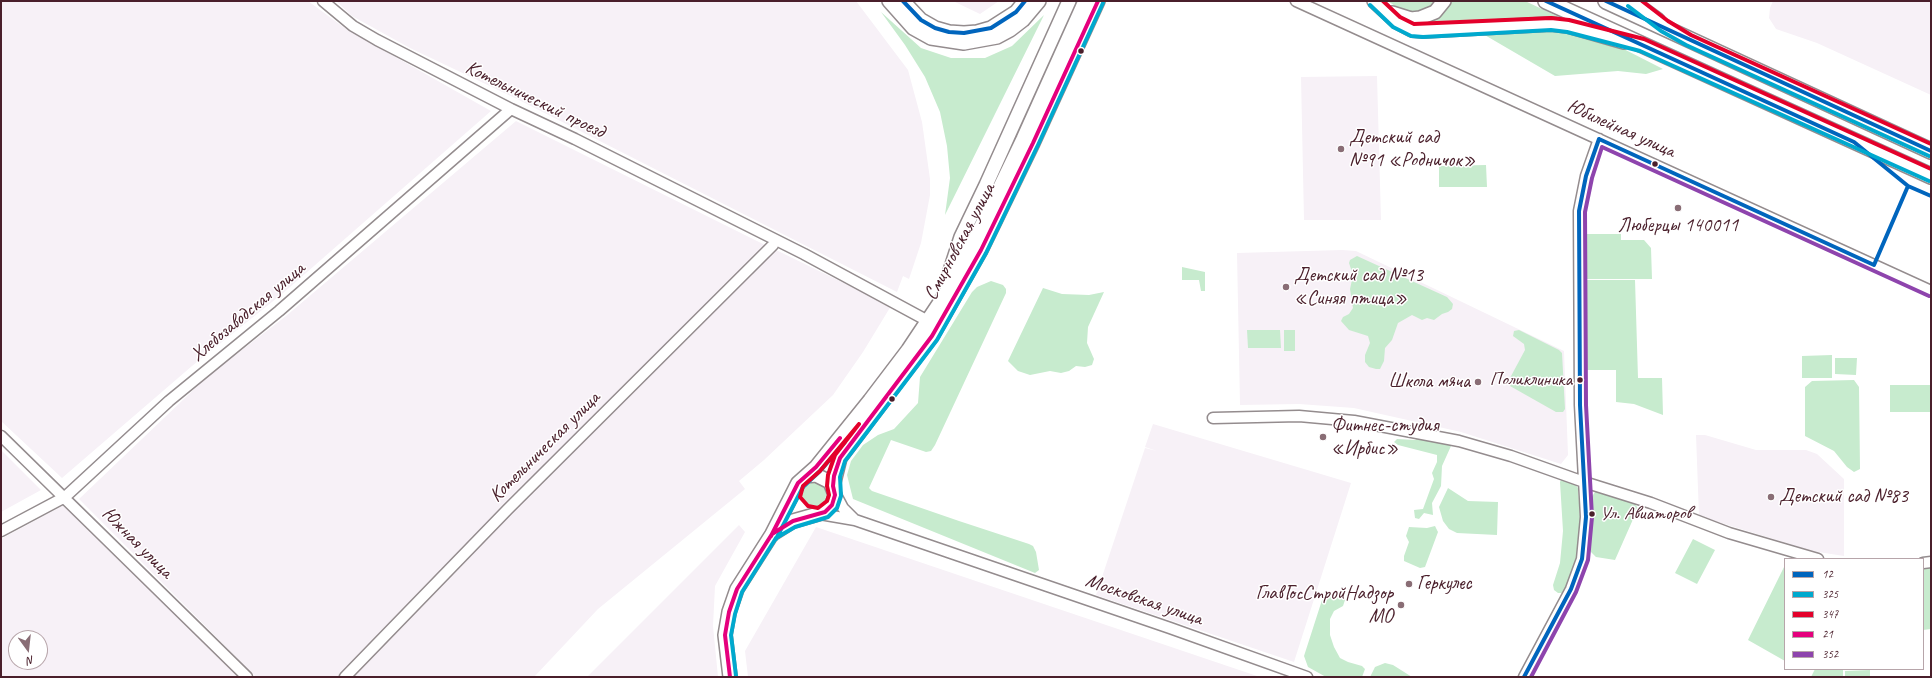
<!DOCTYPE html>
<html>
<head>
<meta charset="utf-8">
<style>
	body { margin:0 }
	#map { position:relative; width:1932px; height:678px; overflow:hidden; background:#fff; font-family:Caveat,sans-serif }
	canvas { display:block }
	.frame { position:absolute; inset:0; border:2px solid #4a1f2b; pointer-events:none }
	.legend { position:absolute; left:1784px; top:558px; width:140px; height:112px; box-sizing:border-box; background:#fff; border:1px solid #b7a5aa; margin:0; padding:5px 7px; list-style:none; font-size:12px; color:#4a1f2b }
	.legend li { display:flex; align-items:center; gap:8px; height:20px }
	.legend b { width:20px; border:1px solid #b7a5aa }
	.north { position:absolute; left:8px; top:630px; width:40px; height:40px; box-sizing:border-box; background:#fff; border:1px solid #b7a5aa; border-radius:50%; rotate:165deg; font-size:11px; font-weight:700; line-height:16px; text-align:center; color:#4a1f2b }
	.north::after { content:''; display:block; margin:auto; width:14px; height:18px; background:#896d75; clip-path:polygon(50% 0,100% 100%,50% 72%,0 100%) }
</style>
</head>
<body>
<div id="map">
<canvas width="1932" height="678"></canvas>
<div class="frame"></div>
<ul class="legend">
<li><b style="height:5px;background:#0065bd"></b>12</li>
<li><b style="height:5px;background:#00a9ce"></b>325</li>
<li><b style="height:5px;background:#e4002b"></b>347</li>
<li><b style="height:5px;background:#e5007d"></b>21</li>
<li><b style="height:5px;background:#8e44ad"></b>352</li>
</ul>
<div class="north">N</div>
</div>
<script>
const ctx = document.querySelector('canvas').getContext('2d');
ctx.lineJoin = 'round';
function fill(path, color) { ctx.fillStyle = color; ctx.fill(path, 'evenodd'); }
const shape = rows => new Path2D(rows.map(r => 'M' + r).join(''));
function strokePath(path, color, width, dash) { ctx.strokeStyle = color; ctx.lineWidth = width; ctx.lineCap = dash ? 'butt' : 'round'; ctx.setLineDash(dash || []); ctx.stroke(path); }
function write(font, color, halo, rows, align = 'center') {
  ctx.font = font + ' Caveat,sans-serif'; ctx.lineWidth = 3; ctx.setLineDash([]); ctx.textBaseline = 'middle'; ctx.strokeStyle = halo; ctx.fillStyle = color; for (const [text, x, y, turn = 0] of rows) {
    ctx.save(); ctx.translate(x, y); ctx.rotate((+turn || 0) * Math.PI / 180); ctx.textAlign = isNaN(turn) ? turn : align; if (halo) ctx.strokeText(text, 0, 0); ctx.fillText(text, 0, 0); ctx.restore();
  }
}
const built = shape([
	[1,1,308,1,346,29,491,111,282,294,192,366,62,478,1,421],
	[336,1,856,1,908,70,922,122,930,179,930,195,921,243,909,279,903,276,897,292,517,99,410,48,352,16],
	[953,1,999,1,980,14],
	[1773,1,1931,1,1931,95,1817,43,1776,29,1769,18,1770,8],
	[1377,76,1381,220,1304,220,1301,77],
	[516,121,767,246,505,507,339,677,256,677,79,499,207,377,286,316],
	[776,250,891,306,863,352,833,395,764,460,739,481,745,489,598,609,534,677,353,677,511,513],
	[1342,250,1356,251,1564,351,1568,455,1561,464,1461,432,1354,408,1299,404,1240,405,1237,253],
	[1153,424,1351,483,1294,662,1096,595,1145,448,1157,451,1145,447],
	[1696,435,1705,435,1756,450,1806,450,1817,454,1844,479,1844,556,1812,551,1699,516],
	[1,450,41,490,1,512],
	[64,505,131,571,239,677,1,677,1,539],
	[16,638,40,638,40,662,16,662],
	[739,525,745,532,715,586,713,626,718,677,587,677],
	[816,527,1260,677,748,677,745,651]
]);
const green = shape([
	[1388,1,1440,1,1436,6,1413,14,1399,9],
	[1450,1,1525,1,1561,18,1423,25,1436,18,1447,8],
	[881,12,921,48,951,58,985,58,1012,46,1044,15,945,215,950,178,947,146,940,112,925,77,905,45],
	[1551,28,1608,41,1663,69,1646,74,1618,71,1555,76,1483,34],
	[1486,165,1487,187,1439,187,1439,166],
	[1586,234,1621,234,1621,240,1644,240,1651,248,1652,279,1587,279],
	[1357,256,1447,297,1453,304,1452,309,1448,312,1442,314,1434,320,1427,318,1422,320,1412,315,1398,323,1392,340,1385,348,1384,361,1380,369,1376,369,1369,367,1365,362,1365,355,1370,343,1368,336,1349,330,1341,321,1343,317,1349,314,1353,308,1350,289,1353,275,1349,263,1350,260],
	[1182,267,1205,272,1205,291,1201,291,1199,280,1182,280],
	[1587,280,1635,280,1638,378,1662,378,1663,415,1634,404,1616,402,1616,370,1587,370],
	[991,281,1003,285,1006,289,1006,293,935,445,931,451,926,452,891,440,869,488,872,491,959,521,1029,544,1033,546,1036,552,1039,570,1035,573,853,499,847,475,851,461,863,445,878,435,894,429,918,403,920,377,972,292,977,287],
	[1043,288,1062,294,1089,295,1104,292,1088,327,1087,343,1094,359,1092,365,1085,367,1076,366,1069,371,1061,373,1050,371,1030,375,1018,371,1008,361],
	[1247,330,1280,330,1281,348,1248,348],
	[1284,330,1295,330,1295,351,1284,351],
	[1519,330,1559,350,1562,353,1565,409,1563,412,1556,412,1510,386,1510,378,1525,350,1524,344,1513,336,1514,331],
	[1832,355,1832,378,1802,378,1802,356],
	[1835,358,1857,358,1856,375,1835,374],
	[1854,380,1859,387,1860,469,1854,472,1847,467,1834,451,1805,436,1805,387,1812,381],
	[1890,385,1931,385,1931,412,1890,412],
	[1420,437,1450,443,1451,446,1442,466,1441,486,1432,503,1433,515,1424,513,1419,519,1415,518,1414,510,1423,509,1434,479,1432,473,1437,462,1437,455,1398,445,1394,442,1397,439,1415,440],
	[1562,478,1575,484,1578,488,1581,533,1578,558,1565,589,1562,593,1558,593,1554,590,1553,585,1560,563,1563,531,1560,482],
	'802 495a12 12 0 1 1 24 0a12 12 0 1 1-24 0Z',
	[1448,488,1468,501,1498,502,1497,535,1457,533,1449,529,1443,521,1439,507],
	[1595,492,1602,492,1633,502,1638,508,1615,560,1596,557,1591,552,1589,543,1592,512,1591,498],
	[1435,526,1438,532,1425,567,1420,568,1404,561,1404,556,1409,542,1406,536,1409,527,1427,528],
	[1693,539,1715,550,1697,584,1675,573],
	[1923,563,1931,565,1931,629,1923,630],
	[1785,565,1785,661,1748,640],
	[1328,593,1334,593,1342,596,1345,600,1343,606,1334,611,1330,619,1330,635,1334,647,1340,658,1348,662,1362,666,1365,669,1362,677,1326,677,1308,667,1304,656,1323,597],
	[1385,663,1393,665,1412,677,1370,677,1375,667],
	[1815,669,1852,669,1843,669,1843,677,1811,677],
	[1870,670,1870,677,1845,677,1845,671]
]);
const minor = shape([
	[323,1,353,26,377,40,511,109,575,139,804,254,928,321],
	[1296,1,1931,291],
	[1213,418,1299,416,1354,421,1459,441,1511,456,1584,482,1651,503,1729,533,1818,559],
	[1,436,247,677],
	[834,491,843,508,855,520],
	[820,514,855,520,1170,628,1307,677],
	[1,531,65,497,169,401,279,311,511,109],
	[1923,563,1931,562],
	[345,677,508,509,773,245],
	[1524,677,1571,589,1582,559,1586,517,1580,405,1579,211,1586,176,1599,139]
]);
const major = shape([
	[889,1,913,28,931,38,964,43,997,37,1010,30,1023,20,1039,1],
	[903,1,921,20,935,28,949,32,964,33,977,32,991,28,1016,12,1025,1],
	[1374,1,1397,22,1412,30,1423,31,1551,24,1568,26,1624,42],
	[1632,1,1658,20],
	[1392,13,1411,19,1420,18,1435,12,1444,1],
	[949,274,961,237,986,185,1069,1],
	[833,486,840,458,932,336,981,250,1033,143,1098,1],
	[774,533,793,521,825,512,832,505,835,495,830,482,816,475,806,476],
	[730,677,725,635,729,612,737,589,772,534,798,483,816,467,870,400,908,350,942,299,972,245,1023,139,1085,1]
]);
const highway = shape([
	[1546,1,1931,176],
	[1606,1,1931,151]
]);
const bus1 = shape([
	[903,1,921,20,935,28,949,32,964,33,991,28,1016,12,1025,1],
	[1546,1,1854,142,1908,186,1931,196],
	[1606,1,1931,151],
	[1599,139,1874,265],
	[1874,265,1908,186],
	[1524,677,1571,589,1582,559,1586,517,1580,405,1579,211,1586,176,1599,139]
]);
const bus2 = shape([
	[1370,5,1393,27,1411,36,1423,37,1551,30,1567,32,1640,51,1929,181],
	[1628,6,1661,31,1686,45,1929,156],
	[776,539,803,487,820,471,845,442],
	[736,676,731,635,735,614,742,592,776,538,795,527,828,517,837,508,841,496,840,477,845,461,937,340,986,253,1038,145,1103,3]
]);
const bus3 = shape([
	[1383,1,1400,17,1414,24,1551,18,1569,20,1644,39,1931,169],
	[1642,1,1668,21,1691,35,1931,144],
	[859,424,835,455,828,475,827,486,829,495,827,501,818,508,808,506,800,497,803,486,820,471,859,424]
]);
const bus4 = shape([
	[771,536,798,483,816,467,840,438],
	[730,677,725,635,729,612,737,589,772,534,793,521,825,512,832,505,835,495,833,486,834,476,840,458,932,336,981,250,1033,143,1098,1]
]);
const bus5 = shape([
	[1531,677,1576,592,1588,560,1592,517,1586,405,1585,212,1592,178,1602,147,1929,296]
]);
const markers = [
	[1081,51,3.5,"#4a1f2b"],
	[1341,149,4,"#896d75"],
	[1655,164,3.5,"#4a1f2b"],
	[1678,208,4,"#896d75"],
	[1286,287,4,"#896d75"],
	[1580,380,3.5,"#4a1f2b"],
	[1478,382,4,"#896d75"],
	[892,399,3.5,"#4a1f2b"],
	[1323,437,4,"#896d75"],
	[1771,497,4,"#896d75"],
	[1592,514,3.5,"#4a1f2b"],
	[1409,584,4,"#896d75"],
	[1401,605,4,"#896d75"]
];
const busNames = [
	["Поликлиника",1572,380],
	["Ул. Авиаторов",1600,514,"left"]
];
const streetNames = [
	["Котельнический проезд",535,100,26],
	["Юбилейная улица",1621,129,24],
	["Смирновская улица",960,242,-62],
	["Хлебозаводская улица",248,312,-40],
	["Котельническая улица",545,447,-45],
	["Южная улица",137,543,45],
	["Московская улица",1144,600,19]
];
const poiNames = [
	["Детский сад",1349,138],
	["№91 «Родничок»",1349,161],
	["Люберцы 140011",1678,226,"center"],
	["Детский сад №13",1294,276],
	["«Синяя птица»",1294,299],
	["Школа мяча",1470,382,"right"],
	["Фитнес-студия",1331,426],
	["«Ирбис»",1331,449],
	["Детский сад №83",1779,497],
	["Геркулес",1417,584],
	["ГлавГосСтройНадзор",1393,594,"right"],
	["МО",1393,617,"right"]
];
fill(built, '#f7f1f7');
fill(green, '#c7ebce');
strokePath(minor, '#948c8e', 13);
strokePath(major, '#948c8e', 16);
strokePath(highway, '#948c8e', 18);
strokePath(minor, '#fff', 10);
strokePath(major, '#fff', 13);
strokePath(highway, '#fff', 15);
strokePath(bus1, '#0065bd', 4);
strokePath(bus2, '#00a9ce', 4);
strokePath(bus3, '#e4002b', 4);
strokePath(bus4, '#e5007d', 4);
strokePath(bus5, '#8e44ad', 4);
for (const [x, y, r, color] of markers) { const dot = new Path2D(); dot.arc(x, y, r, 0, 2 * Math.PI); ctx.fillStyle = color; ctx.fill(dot); strokePath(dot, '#fff', 1.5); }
write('19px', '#4a1f2b', '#fff', busNames, 'right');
write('20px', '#4a1f2b', '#fff', streetNames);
write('20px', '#4a1f2b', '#fff', poiNames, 'left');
</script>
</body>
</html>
